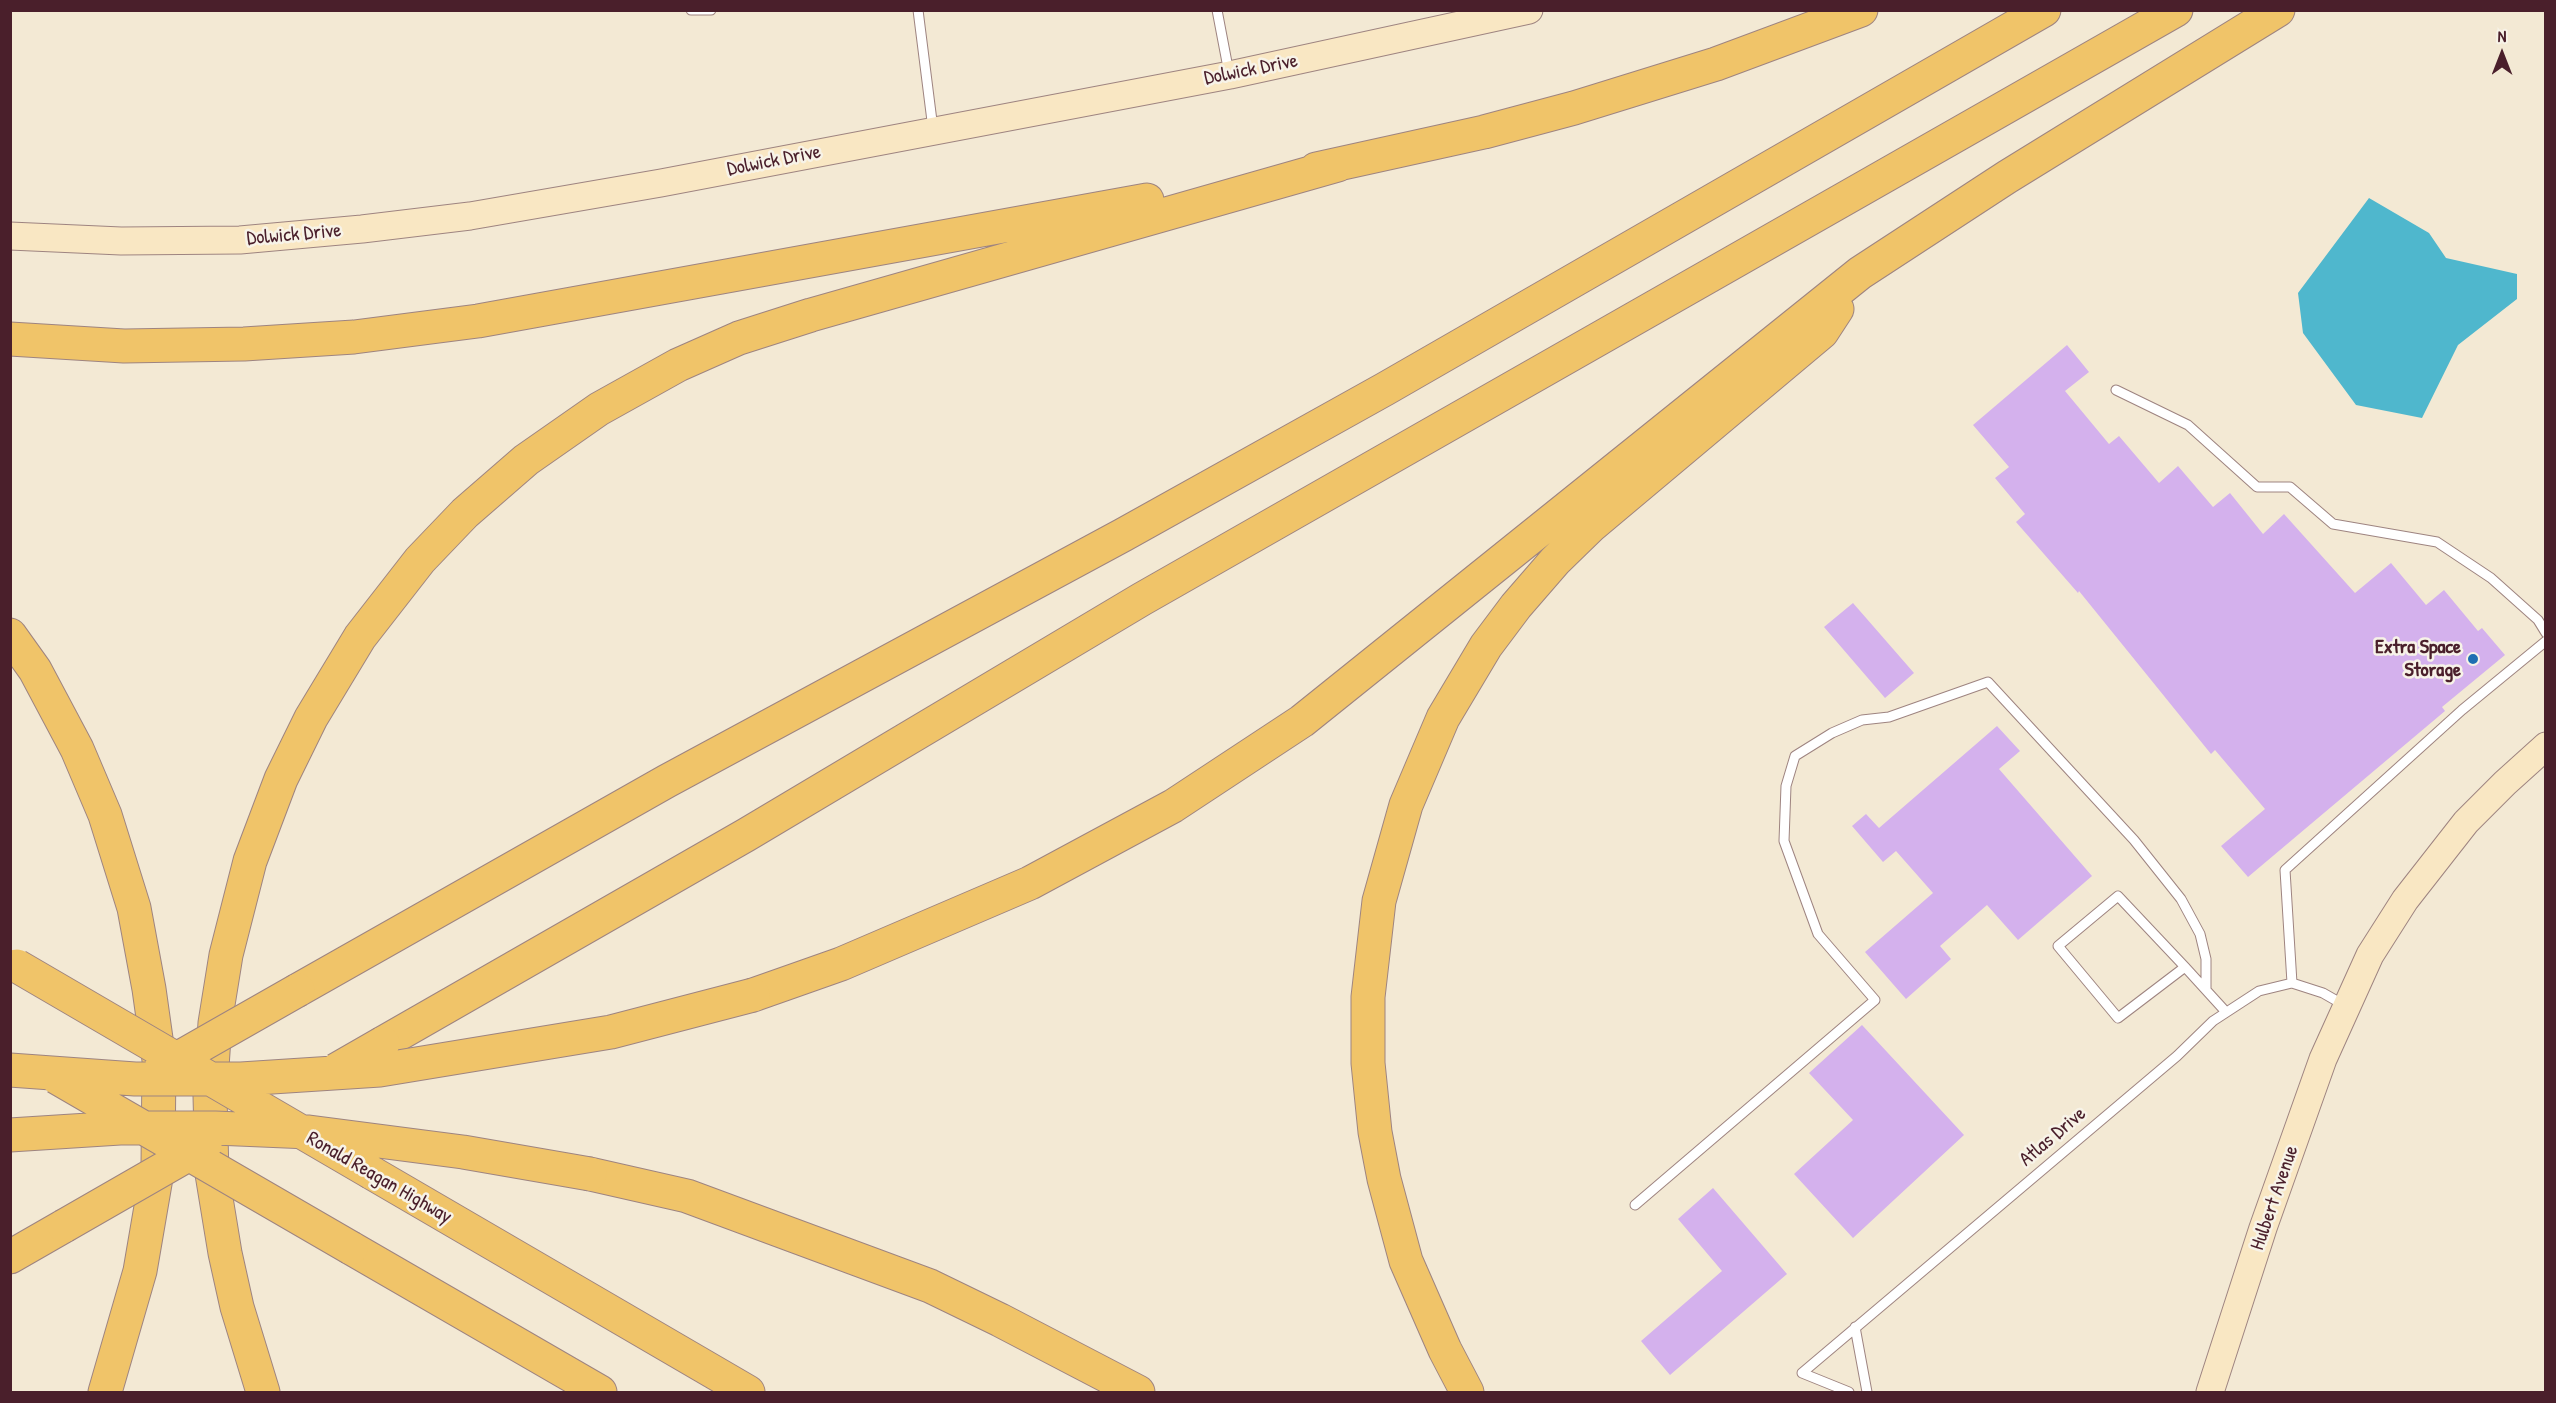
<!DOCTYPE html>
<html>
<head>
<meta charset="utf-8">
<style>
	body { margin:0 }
	#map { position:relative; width:2556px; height:1403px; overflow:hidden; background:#f3e9d4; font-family:"Patrick Hand",sans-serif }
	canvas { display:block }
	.frame { position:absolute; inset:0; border:12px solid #4a1f2b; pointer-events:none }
	.north { position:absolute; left:2472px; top:24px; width:60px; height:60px; -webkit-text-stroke:4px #f7f3e8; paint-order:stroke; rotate:0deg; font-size:16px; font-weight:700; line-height:24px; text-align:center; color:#4a1f2b }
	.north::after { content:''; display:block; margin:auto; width:21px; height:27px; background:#4a1f2b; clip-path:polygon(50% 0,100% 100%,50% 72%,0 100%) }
</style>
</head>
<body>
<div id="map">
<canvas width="2556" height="1403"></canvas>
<div class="frame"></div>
<div class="north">N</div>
</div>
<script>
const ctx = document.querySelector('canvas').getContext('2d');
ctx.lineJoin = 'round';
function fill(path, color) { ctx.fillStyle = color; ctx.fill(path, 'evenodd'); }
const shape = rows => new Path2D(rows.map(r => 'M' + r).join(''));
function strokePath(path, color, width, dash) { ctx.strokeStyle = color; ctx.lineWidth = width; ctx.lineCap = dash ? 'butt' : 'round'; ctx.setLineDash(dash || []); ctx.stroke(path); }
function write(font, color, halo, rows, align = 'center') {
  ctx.font = font + ' "Patrick Hand",sans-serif'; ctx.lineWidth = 5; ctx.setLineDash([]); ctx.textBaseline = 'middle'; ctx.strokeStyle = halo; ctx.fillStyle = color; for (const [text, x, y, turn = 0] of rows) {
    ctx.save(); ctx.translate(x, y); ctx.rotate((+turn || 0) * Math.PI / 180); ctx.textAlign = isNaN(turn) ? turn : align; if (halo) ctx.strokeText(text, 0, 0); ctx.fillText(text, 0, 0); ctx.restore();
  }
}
const water = shape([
	[2369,198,2429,233,2446,258,2517,274,2517,299,2458,345,2422,418,2356,405,2303,333,2298,293]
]);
const building = shape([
	[2067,345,2089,372,2065,391,2109,444,2119,436,2159,483,2178,466,2213,507,2230,493,2263,534,2284,514,2355,593,2391,563,2426,605,2444,590,2478,631,2482,628,2505,655,2442,707,2445,711,2248,877,2221,846,2265,809,2215,750,2211,754,2079,591,2078,593,2016,522,2025,514,1995,478,2009,467,1973,425],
	[1853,603,1914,673,1885,698,1824,627],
	[1997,726,2020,751,1999,769,2092,876,2018,940,1987,905,1940,946,1951,959,1906,999,1865,952,1933,893,1896,851,1883,862,1852,826,1866,814,1879,828],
	[1862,1025,1964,1135,1853,1238,1794,1174,1853,1120,1809,1073],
	[1713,1188,1787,1274,1670,1375,1641,1341,1722,1271,1678,1219]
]);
const lane = shape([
	[691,10,711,10],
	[918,10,933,129],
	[1217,10,1229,73],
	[2116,390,2188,425,2257,487,2290,487,2333,524,2437,542,2491,578,2538,620,2546,633],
	[2185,967,2118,1018,2058,946,2118,896,2185,967,2226,1012],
	[2292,983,2285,870,2462,710,2546,641],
	[1635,1205,1875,1000,1818,934,1784,841,1786,786,1795,756,1832,733,1862,720,1889,717,1988,682,2134,840,2181,899,2200,934,2206,959,2206,990],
	[1855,1327,1867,1392],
	[1849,1392,1802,1373,2177,1056,2213,1021,2259,991,2292,983,2323,993,2344,1005]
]);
const secondary = shape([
	[10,236,121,241,240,240,362,229,470,216,661,183,1230,75,1529,10],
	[2210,1392,2263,1228,2323,1059,2370,955,2405,900,2466,822,2505,783,2546,746]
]);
const highway = shape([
	[1316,169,1484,132,1574,108,1716,64,1861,10],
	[10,339,124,346,244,344,354,337,478,321,1147,200],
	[10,635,35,670,77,749,105,815,134,908,149,989,159,1060,158,1166,140,1271,105,1392],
	[298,990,667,781,1123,535,1385,389,2044,10],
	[753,995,841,964,1030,883,1173,806,1302,721,1860,273,2007,177,2278,10],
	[383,1043,746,835,1142,599,2176,10],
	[372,1173,748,1392],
	[590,1174,687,1196,930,1286,1000,1320,1138,1392],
	[351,1248,600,1392],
	[10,1257,64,1226],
	[263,1392,237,1307,225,1253,212,1174,210,1096,215,1023,226,955,250,861,281,779,311,718,360,637,420,560,465,513,526,460,599,409,678,365,739,338,811,315,1338,165],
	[1467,1392,1445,1350,1406,1261,1384,1179,1375,1132,1368,1063,1368,997,1379,901,1406,805,1443,718,1486,646,1516,606,1555,561,1592,525,1822,332,1837,309]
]);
const highwayBridge = shape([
	[17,966,372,1173],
	[161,1068,298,990],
	[10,1070,135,1079,241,1079,380,1070,611,1032,753,995],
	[336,1070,383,1043],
	[56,1077,351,1248],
	[10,1135,120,1128,215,1128,309,1132,463,1152,590,1174],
	[64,1226,205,1145]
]);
const markers = [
	[2473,659,6,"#1f6fb2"]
];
const streetNames = [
	["Dolwick Drive",1251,70,-11],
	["Dolwick Drive",774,161,-11],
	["Dolwick Drive",294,235,-5],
	["Atlas Drive",2053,1137,-40],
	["Ronald Reagan Highway",379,1178,30],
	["Hulbert Avenue",2275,1198,-71]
];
const poiNames = [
	["Extra Space",2461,648],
	["Storage",2461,671]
];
fill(water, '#4fb7cd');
fill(building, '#d4b1ed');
strokePath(lane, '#9e8480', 11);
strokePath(secondary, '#9e8480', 29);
strokePath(highway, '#9e8480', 35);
strokePath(lane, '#fff', 9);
strokePath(secondary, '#f9e7c3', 27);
strokePath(highway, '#f0c469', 33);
strokePath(highwayBridge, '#9e8480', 35, []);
strokePath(highwayBridge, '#f0c469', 33);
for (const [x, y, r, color] of markers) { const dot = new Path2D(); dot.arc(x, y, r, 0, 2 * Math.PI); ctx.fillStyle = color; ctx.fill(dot); strokePath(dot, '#f7f3e8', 2); }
write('20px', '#4a1f2b', '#f7f3e8', streetNames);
write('bold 20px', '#4a1f2b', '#f7f3e8', poiNames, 'right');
</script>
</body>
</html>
